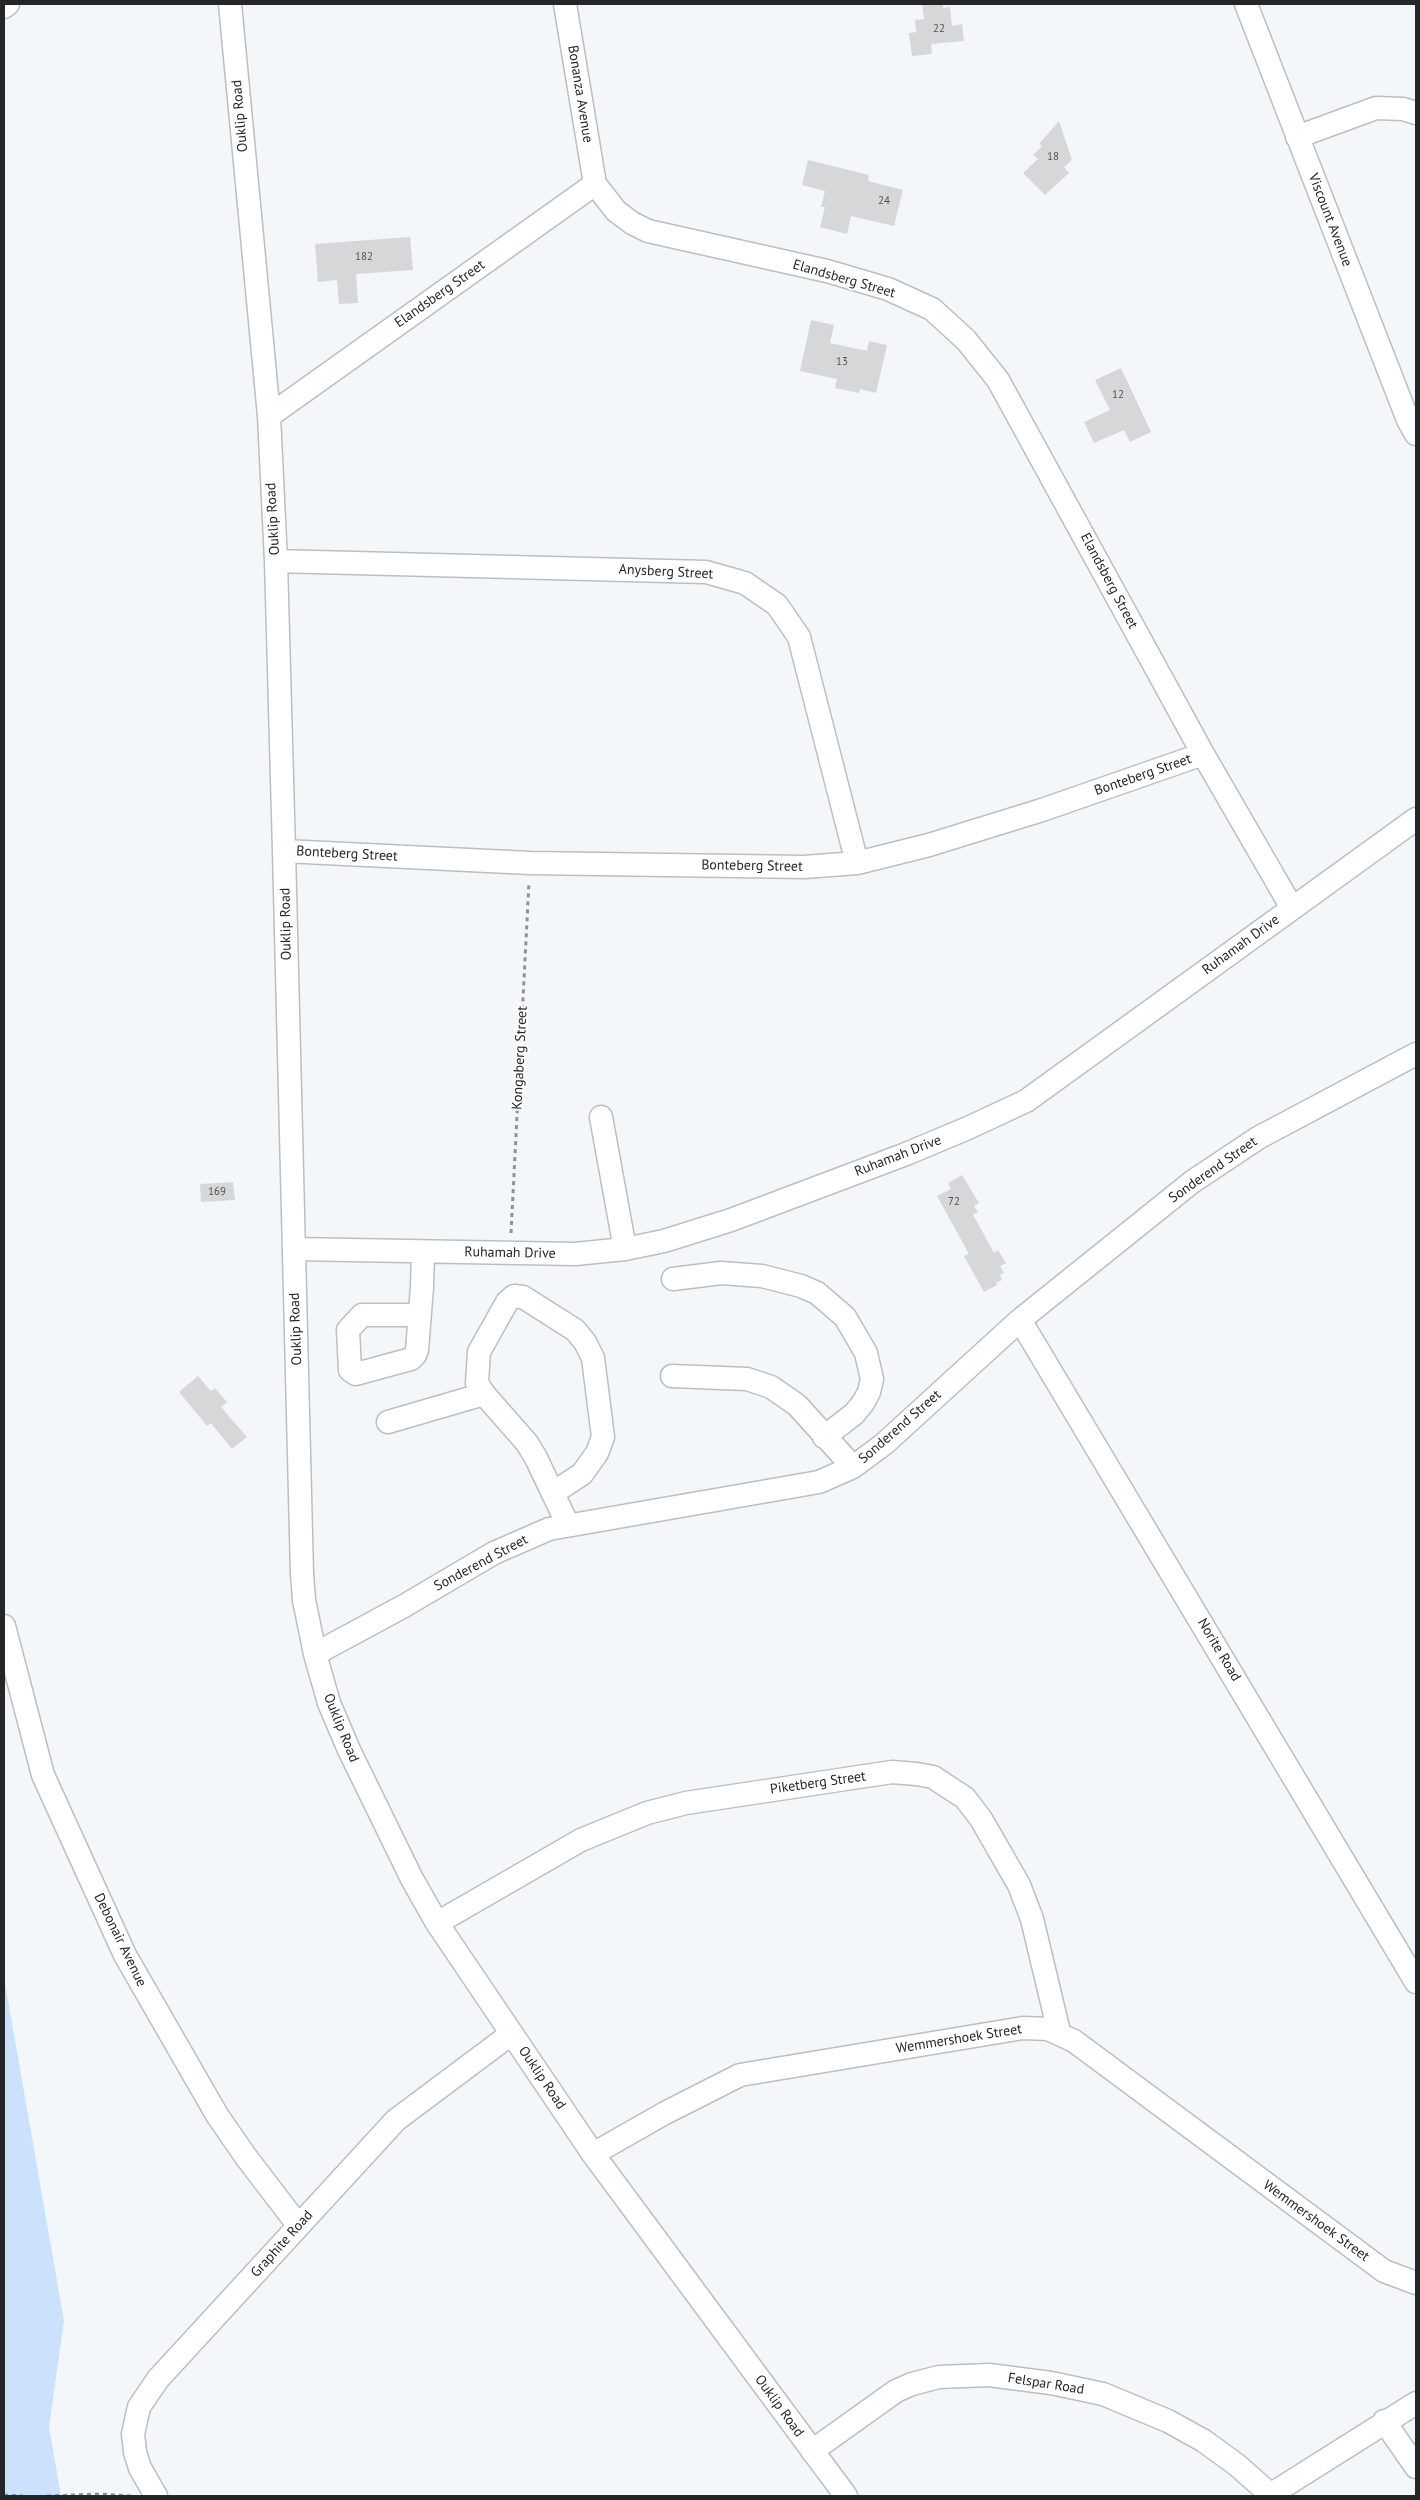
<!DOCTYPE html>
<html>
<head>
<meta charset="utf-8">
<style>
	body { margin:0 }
	#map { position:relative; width:1420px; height:2500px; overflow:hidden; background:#f4f7f9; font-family:"PT Sans",sans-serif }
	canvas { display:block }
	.frame { position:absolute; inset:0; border:5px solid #252627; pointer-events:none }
</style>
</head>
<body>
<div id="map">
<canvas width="1420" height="2500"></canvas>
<div class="frame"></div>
</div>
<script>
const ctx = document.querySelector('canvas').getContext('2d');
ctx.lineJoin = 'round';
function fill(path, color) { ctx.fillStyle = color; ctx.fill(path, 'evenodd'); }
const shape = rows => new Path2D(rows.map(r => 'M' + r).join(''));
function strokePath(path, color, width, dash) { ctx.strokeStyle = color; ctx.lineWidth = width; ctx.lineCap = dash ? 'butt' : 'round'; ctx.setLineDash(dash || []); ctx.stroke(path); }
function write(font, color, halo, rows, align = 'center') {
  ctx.font = font + ' "PT Sans",sans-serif'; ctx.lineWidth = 4; ctx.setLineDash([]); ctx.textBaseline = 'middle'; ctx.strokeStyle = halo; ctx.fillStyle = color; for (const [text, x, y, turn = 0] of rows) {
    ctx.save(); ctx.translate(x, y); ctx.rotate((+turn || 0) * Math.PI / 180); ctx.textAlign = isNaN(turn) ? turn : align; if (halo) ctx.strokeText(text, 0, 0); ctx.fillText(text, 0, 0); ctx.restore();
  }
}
const green = shape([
	[4,1977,64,2321,49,2427,61,2496,4,2496]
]);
const building = shape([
	[922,4,943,4,943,8,950,7,952,26,962,24,964,41,931,44,932,54,912,56,909,33,916,32,915,20,924,19],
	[1059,121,1072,160,1064,167,1069,173,1045,195,1023,173,1038,159,1033,155,1042,146,1039,144],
	[808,160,869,175,868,181,903,190,894,226,851,216,847,234,820,227,825,207,821,207,825,191,802,185],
	[410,237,413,270,356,274,358,303,339,304,337,280,318,282,315,244],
	[811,320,834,325,830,343,867,351,869,341,887,345,876,393,860,389,859,393,835,388,837,379,800,371],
	[1121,368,1151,432,1130,442,1124,430,1094,443,1084,422,1110,410,1095,380],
	[962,1175,979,1203,974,1206,978,1212,973,1215,976,1220,994,1253,998,1250,1006,1263,1000,1266,1004,1273,1000,1275,1002,1280,996,1283,997,1285,984,1292,964,1256,969,1254,937,1196,951,1189,948,1183],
	[233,1182,235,1200,201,1202,200,1184],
	[198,1376,211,1391,215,1388,227,1402,221,1407,247,1437,232,1449,211,1423,207,1426,179,1392]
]);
const path = shape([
	[511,1233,529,882],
	[4,2495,23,2496],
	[47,2496,99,2494,132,2496]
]);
const minor = shape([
	[230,4,269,416,276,561,284,851,302,1574,304,1600,315,1654,329,1703,349,1750,412,1879,437,1923,593,2154,846,2496],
	[565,4,595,184,616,211,632,223,648,231,827,271,888,289,932,309,966,340,998,380,1203,754,1292,908],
	[1246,4,1408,420,1416,434],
	[4,7,8,4],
	[1297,137,1376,108,1403,109,1416,113],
	[269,416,595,184],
	[276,561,706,572,745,583,777,605,799,637,857,863],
	[284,851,530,863,804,867,857,863,929,845,1042,810,1203,754],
	[601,1117,625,1249],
	[294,1249,575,1254,625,1249,664,1241,731,1220,906,1154,968,1128,1026,1101,1416,819],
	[673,1279,721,1273,762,1276,801,1286,817,1293,845,1317,866,1353,872,1379,869,1392,863,1403,854,1414,824,1437],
	[419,1315,362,1315,348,1330,350,1370,356,1374,411,1359,415,1355,417,1350,422,1287,423,1252],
	[1020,1320,1416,1982],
	[672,1376,747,1379,771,1387,797,1405,853,1467],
	[388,1422,484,1394],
	[553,1493,582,1474,597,1453,603,1437,593,1358,585,1342,575,1330,523,1297,514,1296,507,1302,479,1352,477,1383,484,1394,527,1443,536,1458,568,1525],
	[4,1626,43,1775,125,1955,217,2115,246,2157,298,2225],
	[315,1654,404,1606,494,1553,549,1529,819,1482,853,1467,884,1444,1020,1320,1192,1182,1258,1138,1416,1054],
	[437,1923,581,1840,647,1813,686,1803,892,1772,917,1774,933,1777,965,1798,981,1819,1019,1885,1032,1919,1059,2032],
	[593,2154,665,2113,740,2075,1023,2028,1048,2029,1074,2041,1384,2271,1416,2283],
	[1384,2421,1416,2467],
	[812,2451,896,2391,912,2384,939,2377,989,2375,1051,2383,1103,2394,1168,2421,1204,2441,1237,2465,1272,2496],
	[1270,2495,1416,2403],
	[156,2496,140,2468,135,2452,133,2434,139,2407,158,2379,396,2120,511,2034]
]);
const numberNames = [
	["22",939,29],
	["18",1053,157],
	["24",884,201],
	["182",364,257],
	["13",842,362],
	["12",1118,395],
	["169",217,1192],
	["72",954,1202]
];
const streetNames = [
	["Bonanza Avenue",580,94,81],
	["Ouklip Road",240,116,-95],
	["Viscount Avenue",1330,220,69],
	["Elandsberg Street",844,279,16],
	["Elandsberg Street",440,294,-35],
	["Ouklip Road",273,519,-93],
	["Anysberg Street",666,572,3],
	["Elandsberg Street",1109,581,62],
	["Bonteberg Street",1143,775,-19],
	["Bonteberg Street",347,854,3],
	["Bonteberg Street",752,866,1],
	["Ouklip Road",286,924,-91],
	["Ruhamah Drive",1241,945,-36],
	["Kongaberg Street",520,1058,-87],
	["Ruhamah Drive",898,1156,-21],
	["Sonderend Street",1213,1170,-35],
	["Ruhamah Drive",510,1253,1],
	["Ouklip Road",296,1329,-92],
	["Sonderend Street",900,1427,-41],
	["Sonderend Street",481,1563,-28],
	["Norite Road",1219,1650,59],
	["Ouklip Road",341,1728,68],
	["Piketberg Street",818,1783,-8],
	["Debonair Avenue",120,1940,64],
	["Wemmershoek Street",959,2039,-9],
	["Ouklip Road",542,2078,56],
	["Wemmershoek Street",1316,2221,36],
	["Graphite Road",282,2244,-48],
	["Felspar Road",1046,2384,9],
	["Ouklip Road",779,2406,54]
];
fill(green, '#cce2fc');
fill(building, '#d5d7d9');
strokePath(minor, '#bcbec0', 25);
strokePath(path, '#8f9193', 3, [4, 4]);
strokePath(minor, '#fff', 22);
write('11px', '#515254', null, numberNames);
write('14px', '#252627', '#fff', streetNames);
</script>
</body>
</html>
